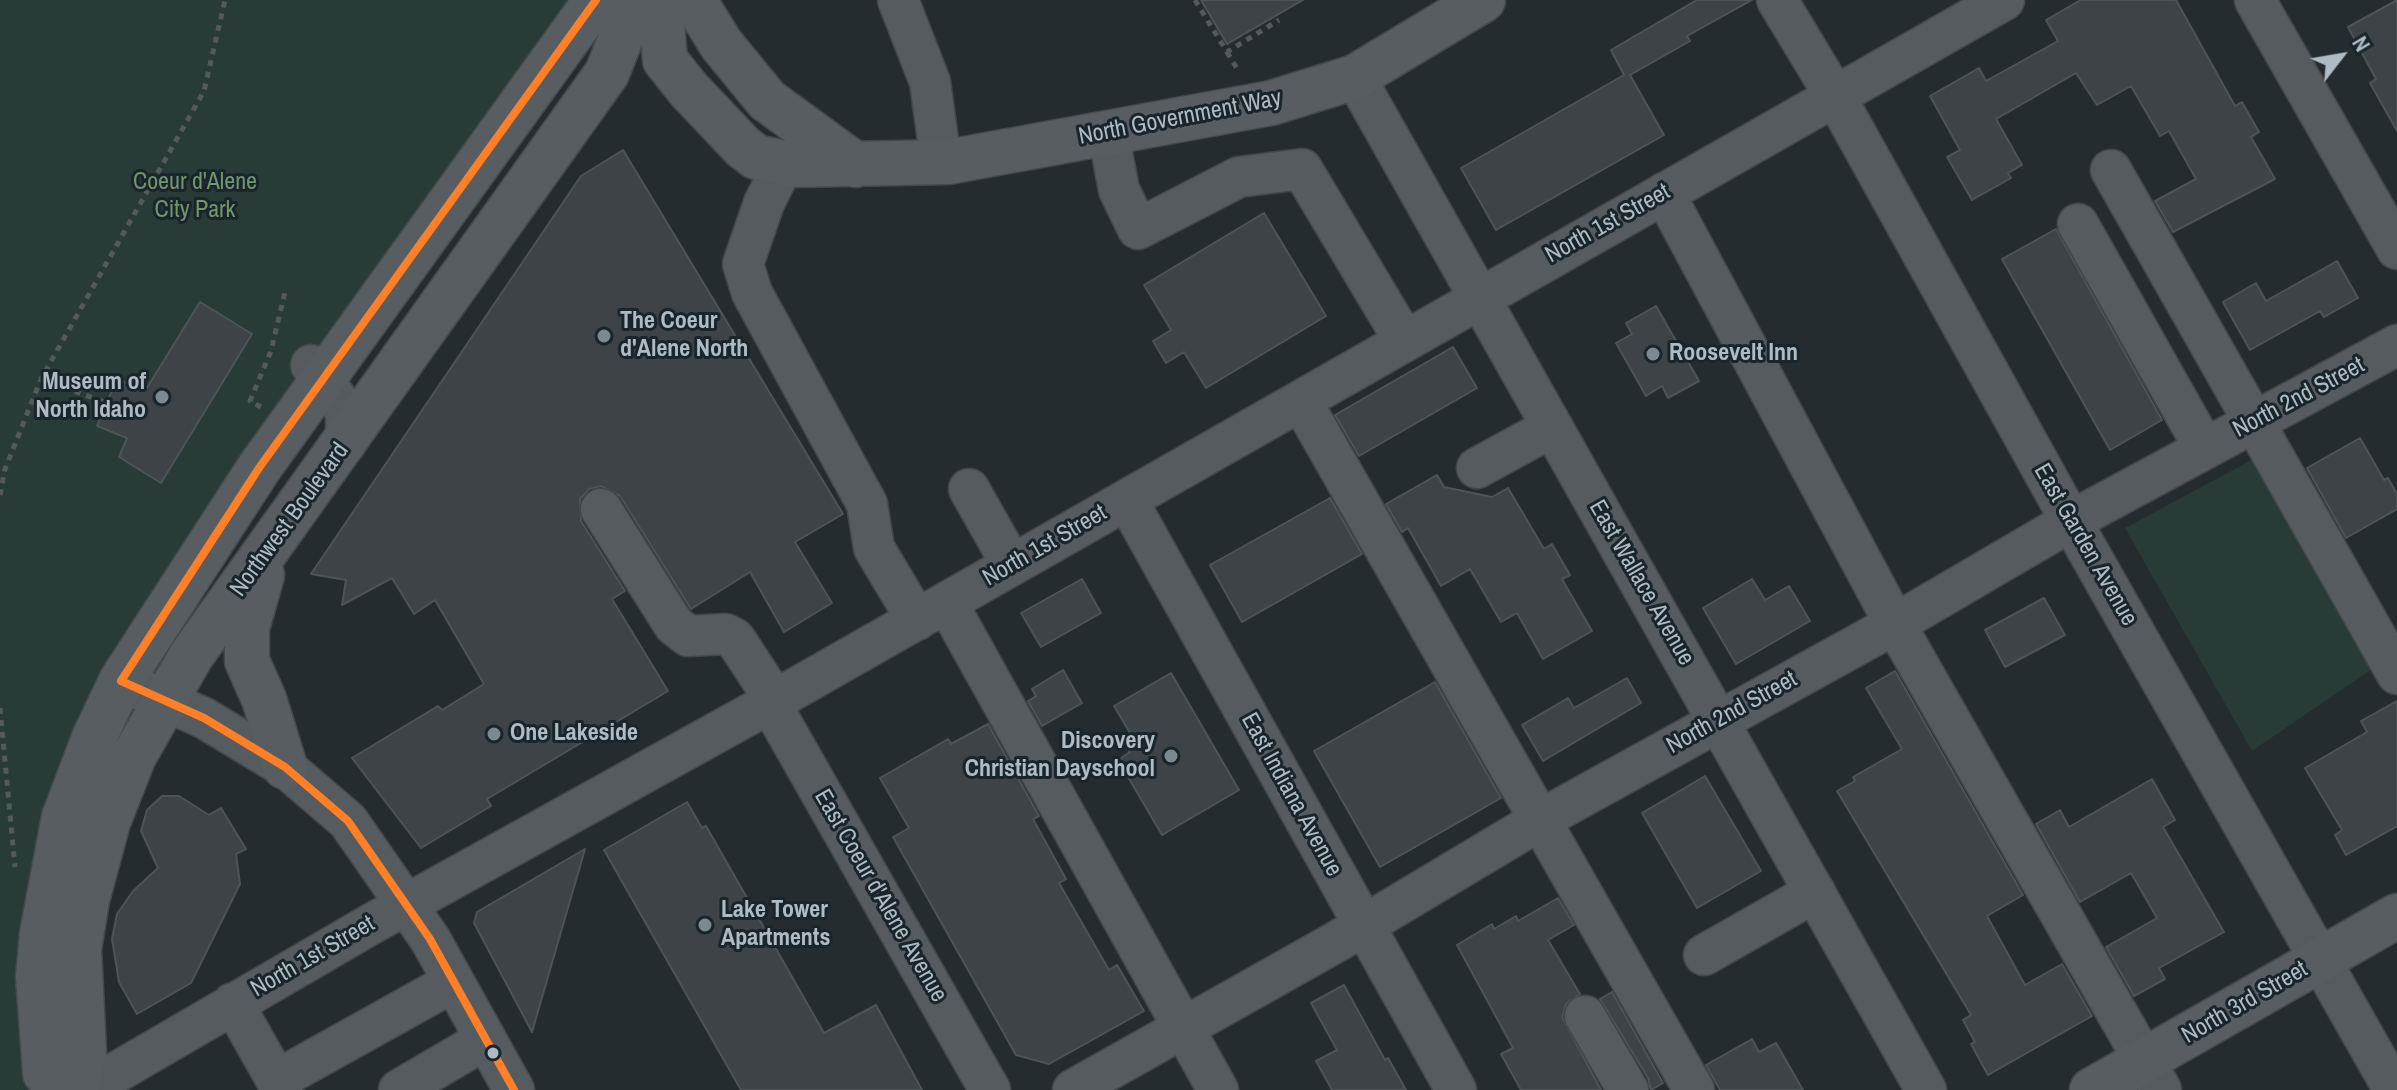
<!DOCTYPE html>
<html>
<head>
<meta charset="utf-8">
<style>
	body { margin:0 }
	#map { position:relative; width:2397px; height:1090px; overflow:hidden; background:#252c2f; font-family:"Archivo Narrow",sans-serif }
	canvas { display:block }
	.north { position:absolute; left:2301px; top:16px; width:80px; height:80px; -webkit-text-stroke:6px #19252a; paint-order:stroke; rotate:59deg; font-size:22px; font-weight:700; line-height:32px; text-align:center; color:#aebbc2 }
	.north::after { content:''; display:block; margin:auto; width:28px; height:36px; background:#aebbc2; clip-path:polygon(50% 0,100% 100%,50% 72%,0 100%) }
</style>
</head>
<body>
<div id="map">
<canvas width="2397" height="1090"></canvas>
<div class="north">N</div>
</div>
<script>
const ctx = document.querySelector('canvas').getContext('2d');
ctx.lineJoin = 'round';
function fill(path, color) { ctx.fillStyle = color; ctx.fill(path, 'evenodd'); }
const shape = rows => new Path2D(rows.map(r => 'M' + r).join(''));
function strokePath(path, color, width, dash) { ctx.strokeStyle = color; ctx.lineWidth = width; ctx.lineCap = dash ? 'butt' : 'round'; ctx.setLineDash(dash || []); ctx.stroke(path); }
function write(font, color, halo, rows, align = 'center') {
  ctx.font = font + ' "Archivo Narrow",sans-serif'; ctx.lineWidth = 6; ctx.setLineDash([]); ctx.textBaseline = 'middle'; ctx.strokeStyle = halo; ctx.fillStyle = color; for (const [text, x, y, turn = 0] of rows) {
    ctx.save(); ctx.translate(x, y); ctx.rotate((+turn || 0) * Math.PI / 180); ctx.textAlign = isNaN(turn) ? turn : align; if (halo) ctx.strokeText(text, 0, 0); ctx.fillText(text, 0, 0); ctx.restore();
  }
}
const green = shape([
	[0,0,571,0,141,620,32,1090,0,1090],
	[2261,455,2378,665,2252,751,2125,528]
]);
const building = shape([
	[1201,0,1303,0,1227,44,1201,0],
	[1697,0,1752,0,1687,36,1690,41,1630,75,1664,135,1496,230,1461,168,1624,75,1611,50,1697,0],
	[2081,0,2176,0,2235,106,2242,102,2259,132,2251,137,2275,179,2173,232,2155,201,2196,179,2169,131,2160,136,2131,86,2097,105,2076,73,1996,119,2022,165,2008,173,2011,178,1972,200,1947,157,1960,150,1930,96,1979,68,1986,81,2058,41,2046,20,2081,0],
	[2397,0,2397,131,2370,83,2376,79,2348,27,2397,0],
	[623,150,843,514,795,542,832,603,784,632,750,572,691,609,620,496,601,486,589,489,580,499,581,521,625,591,612,599,668,691,487,799,491,806,421,848,352,758,438,706,442,710,484,684,435,600,414,614,392,578,342,605,346,580,311,574,581,176,623,150],
	[1264,213,1326,316,1206,388,1184,352,1166,363,1153,341,1171,330,1144,285,1264,213],
	[2056,229,2162,420,2110,450,2002,259,2056,229],
	[2337,261,2358,298,2324,317,2320,311,2250,350,2223,302,2256,283,2266,301,2337,261],
	[200,302,252,334,161,483,119,457,127,438,97,426,117,379,145,391,200,302],
	[1656,306,1699,381,1668,398,1662,386,1646,396,1616,343,1632,334,1626,323,1656,306],
	[1453,347,1477,388,1359,456,1335,415,1453,347],
	[2360,438,2384,480,2388,478,2397,494,2397,509,2346,538,2307,468,2360,438],
	[1437,475,1444,487,1492,497,1508,488,1544,549,1552,544,1570,575,1562,579,1592,631,1543,659,1517,613,1501,622,1470,569,1441,586,1408,528,1402,532,1386,504,1437,475],
	[1330,498,1362,554,1242,622,1210,565,1330,498],
	[1082,579,1101,613,1041,647,1021,613,1082,579],
	[1752,579,1765,600,1789,586,1810,621,1736,664,1703,608,1752,579],
	[2044,598,2065,635,2005,667,1985,630,2044,598],
	[1063,670,1082,703,1042,726,1028,701,1036,696,1032,689,1063,670],
	[1895,671,2023,895,1987,916,2025,985,2062,964,2092,1016,1988,1075,1971,1044,1975,1042,1963,1020,1971,1015,1837,791,1855,781,1853,777,1902,749,1866,688,1895,671],
	[1171,673,1239,790,1162,835,1118,760,1130,752,1122,738,1130,733,1114,706,1171,673],
	[1627,678,1641,703,1543,761,1522,725,1568,698,1574,708,1627,678],
	[1435,682,1501,798,1380,867,1314,751,1435,682],
	[2397,701,2397,826,2346,855,2335,835,2342,830,2305,768,2367,732,2361,721,2397,701],
	[988,724,1039,816,1033,819,1066,879,1059,883,1109,970,1117,965,1144,1011,1049,1064,1016,1055,893,837,909,828,880,778,948,739,951,744,988,724],
	[1705,776,1761,871,1697,908,1642,813,1705,776],
	[2152,779,2175,820,2163,827,2224,932,2159,968,2165,979,2134,996,2106,947,2157,918,2131,873,2080,902,2036,824,2060,810,2069,827,2152,779],
	[162,796,179,796,209,815,221,808,246,849,236,854,240,884,191,983,137,1014,119,982,112,939,117,914,133,891,158,868,141,831,147,810,162,796],
	[687,802,702,828,706,826,824,1033,876,1005,922,1090,741,1090,604,850,687,802],
	[585,849,532,1032,474,923,477,912,585,849],
	[1558,898,1574,925,1548,940,1580,994,1566,1004,1562,1017,1601,1090,1521,1090,1501,1054,1513,1048,1457,945,1492,924,1494,929,1516,916,1518,921,1558,898],
	[1344,985,1385,1060,1388,1058,1406,1090,1332,1090,1316,1061,1337,1050,1311,1003,1344,985],
	[1612,992,1663,1083,1651,1090,1648,1078,1600,999,1612,992],
	[1752,1039,1759,1052,1776,1043,1803,1090,1720,1090,1706,1065,1752,1039]
]);
const path = shape([
	[1195,0,1227,52,1279,20],
	[1227,52,1239,72],
	[41,379,107,403],
	[261,407,250,401,271,351,285,292],
	[0,495,5,469,41,379,204,91,225,0],
	[0,708,15,867]
]);
const minor = shape([
	[898,0,930,82,941,162],
	[1777,0,1835,96,2071,521,2394,1090],
	[2255,0,2397,249],
	[1355,77,1926,1090],
	[1108,132,1119,190,1138,229,1239,177,1302,169,1404,340],
	[783,165,764,203,743,264,752,293,867,504,874,548,917,620],
	[2111,170,2397,674],
	[1664,193,1895,624,2161,1090],
	[2078,224,2205,449],
	[311,365,346,411,346,443],
	[1301,401,1694,1090],
	[1477,468,1552,427],
	[969,489,1012,565],
	[1127,500,1456,1090],
	[601,509,674,625,688,636,726,634,735,639,775,700],
	[947,603,1218,1090],
	[121,681,204,718,285,767,348,821,430,939,514,1090],
	[770,703,990,1090],
	[1704,955,1815,892],
	[233,1003,282,1090],
	[1585,1016,1628,1090],
	[277,1080,453,982],
	[86,1090,373,923,770,703,2004,0],
	[399,1090,486,1039],
	[1073,1090,1336,942,1540,820,1895,624,2071,521,2397,345]
]);
const major = shape([
	[660,0,665,60,689,90,743,147,756,157,794,165,948,162,1271,103,1355,77,1483,0],
	[694,0,721,44,767,100,856,165],
	[262,575,247,628,247,661,264,699,285,767],
	[67,1090,45,1073,38,977,42,933,64,817,94,738,121,681,259,468,596,0],
	[77,1090,84,1052,79,949,87,900,108,822,134,756,191,656,607,73,636,0],
	[2092,1090,2397,916]
]);
const bus1 = shape([
	[514,1090,430,939,348,821,285,767,204,718,121,681,259,468,596,0]
]);
const markers = [
	[604,336,8,"#7e898f"],
	[1653,354,8,"#7e898f"],
	[162,397,8,"#7e898f"],
	[494,734,8,"#7e898f"],
	[1171,756,8,"#7e898f"],
	[705,925,8,"#7e898f"],
	[493,1053,7,"#aebbc2"]
];
const streetNames = [
	["North Government Way",1180,118,-11],
	["North 1st Street",1608,224,-29],
	["North 2nd Street",2299,398,-28],
	["Northwest Boulevard",290,520,-54],
	["East Garden Avenue",2085,545,60],
	["North 1st Street",1045,546,-30],
	["East Wallace Avenue",1641,583,60],
	["North 2nd Street",1732,713,-29],
	["East Indiana Avenue",1291,795,61],
	["East Coeur d'Alene Avenue",880,896,60],
	["North 1st Street",313,957,-30],
	["North 3rd Street",2245,1003,-30]
];
const parkNames = [
	["Coeur d'Alene",195,183],
	["City Park",195,211]
];
const poiNames = [
	["The Coeur",620,322],
	["d'Alene North",620,350],
	["Roosevelt Inn",1669,354],
	["Museum of",146,383,"right"],
	["North Idaho",146,411,"right"],
	["One Lakeside",510,734],
	["Discovery",1155,742,"right"],
	["Christian Dayschool",1155,770,"right"],
	["Lake Tower",721,911],
	["Apartments",721,939]
];
fill(green, '#283b36');
fill(building, '#3d4346');
strokePath(building, '#4d5458', 2);
strokePath(minor, '#42484a', 43);
strokePath(major, '#42494c', 47);
strokePath(path, '#545a5c', 5, [6, 6]);
strokePath(minor, '#555b5e', 40);
strokePath(major, '#575d60', 44);
strokePath(bus1, '#ff7f27', 8);
for (const [x, y, r, color] of markers) { const dot = new Path2D(); dot.arc(x, y, r, 0, 2 * Math.PI); ctx.fillStyle = color; ctx.fill(dot); strokePath(dot, '#19252a', 3); }
write('24px', '#aebbc2', '#19252a', streetNames);
write('24px', '#70966f', '#19252a', parkNames);
write('bold 24px', '#aebbc2', '#19252a', poiNames, 'left');
</script>
</body>
</html>
